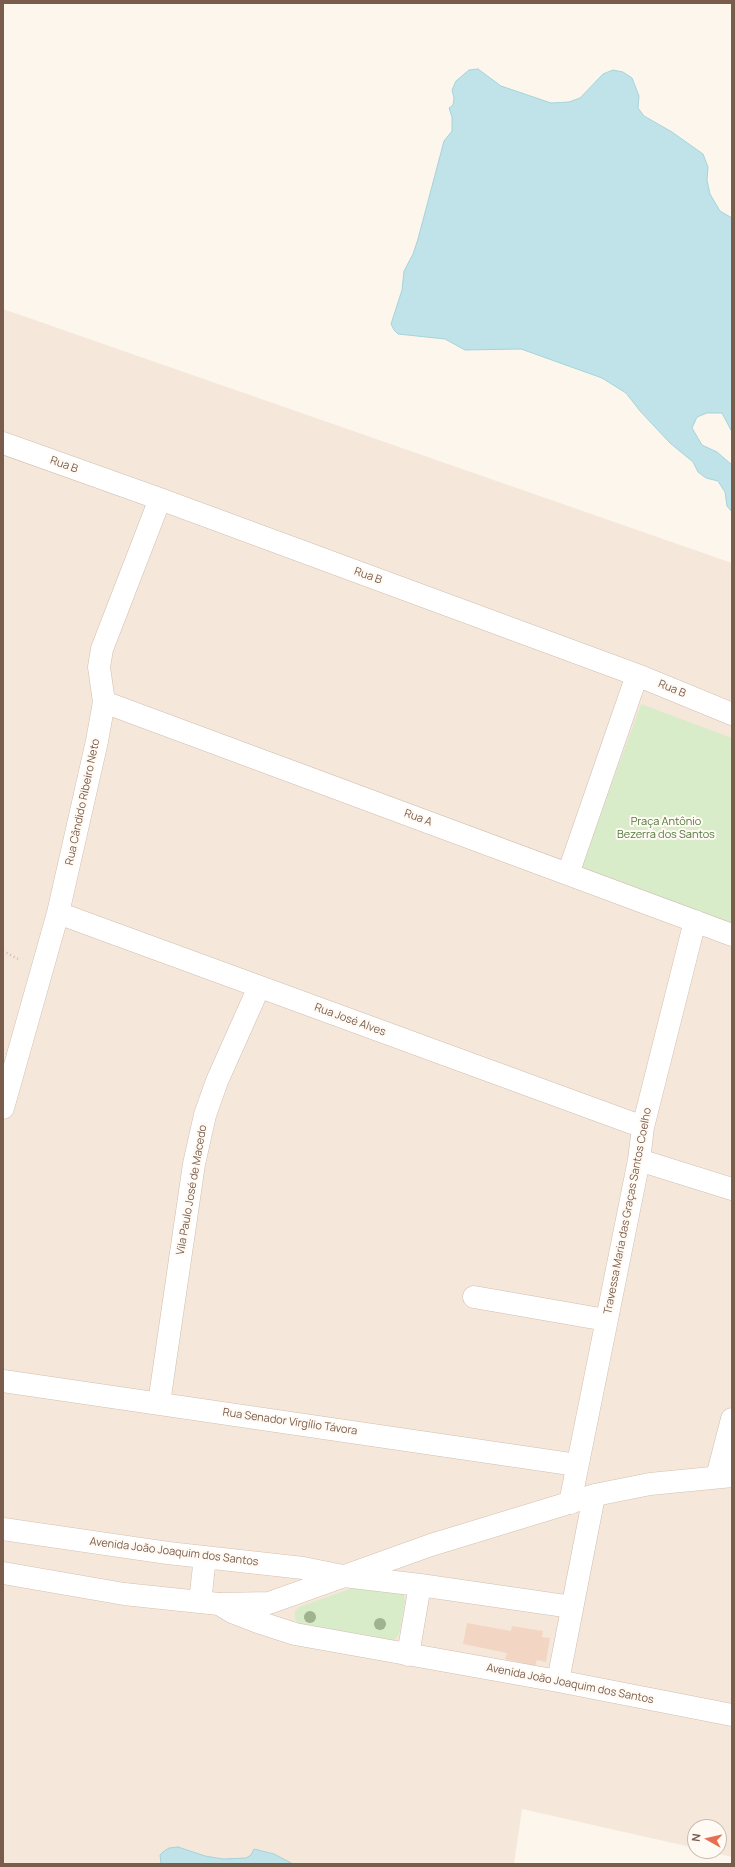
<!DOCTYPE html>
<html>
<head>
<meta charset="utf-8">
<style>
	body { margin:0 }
	#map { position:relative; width:735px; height:1867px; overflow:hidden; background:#fdf6ec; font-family:Manrope,sans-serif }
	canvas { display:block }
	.frame { position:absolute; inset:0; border:4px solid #7a5c4d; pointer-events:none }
	.north { position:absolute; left:687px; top:1819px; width:40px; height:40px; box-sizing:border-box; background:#fffaf3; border:1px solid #cabbb1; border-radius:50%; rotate:278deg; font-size:11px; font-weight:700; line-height:16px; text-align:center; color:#7a5c4d }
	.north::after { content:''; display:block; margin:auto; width:14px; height:18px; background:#e76f51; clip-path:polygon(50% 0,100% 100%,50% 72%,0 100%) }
</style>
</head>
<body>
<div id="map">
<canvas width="735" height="1867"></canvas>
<div class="frame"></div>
<div class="north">N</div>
</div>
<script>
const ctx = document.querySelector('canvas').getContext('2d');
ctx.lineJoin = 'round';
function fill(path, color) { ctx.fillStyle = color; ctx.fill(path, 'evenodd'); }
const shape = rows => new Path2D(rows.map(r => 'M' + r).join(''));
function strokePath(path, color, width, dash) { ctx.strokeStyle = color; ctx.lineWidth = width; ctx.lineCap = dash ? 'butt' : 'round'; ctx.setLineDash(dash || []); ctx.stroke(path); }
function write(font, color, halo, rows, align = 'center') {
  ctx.font = font + ' Manrope,sans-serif'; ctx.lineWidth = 4; ctx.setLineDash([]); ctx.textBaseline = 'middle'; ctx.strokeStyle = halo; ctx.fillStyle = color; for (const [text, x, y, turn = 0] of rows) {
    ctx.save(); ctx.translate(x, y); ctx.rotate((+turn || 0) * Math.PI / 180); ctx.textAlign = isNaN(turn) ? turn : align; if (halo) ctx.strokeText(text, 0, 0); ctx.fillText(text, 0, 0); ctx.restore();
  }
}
const residential = shape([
	[3,309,732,563,732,1857,706,1851,719,1851,719,1827,695,1827,695,1848,522,1809,514,1864,3,1864]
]);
const green = shape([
	[641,704,732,738,732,923,581,868],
	[358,1586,401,1593,404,1595,405,1602,399,1634,394,1641,300,1625,295,1619,295,1611,299,1607]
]);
const water = shape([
	[478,69,501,86,551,103,569,102,580,98,603,74,613,70,623,72,632,78,639,96,638,108,644,116,672,132,703,154,708,167,707,180,710,194,720,211,732,218,732,432,722,413,707,413,697,417,692,428,702,445,717,452,732,465,732,512,727,506,725,492,718,481,706,478,698,472,693,462,670,443,640,411,626,393,602,378,521,349,465,350,445,339,398,334,394,330,391,324,402,290,404,271,413,254,418,239,444,141,452,131,452,117,449,108,453,105,454,98,452,90,456,81,469,70,478,69],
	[178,1847,205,1856,223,1859,246,1858,251,1855,254,1849,274,1854,293,1864,161,1864,160,1855,163,1852,169,1848,178,1847]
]);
const building = shape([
	[467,1623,511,1631,512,1626,543,1631,542,1637,550,1638,546,1662,537,1660,535,1666,505,1659,507,1653,463,1644]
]);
const path = shape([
	[3,951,20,960]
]);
const street = shape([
	[3,443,160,499,637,675,732,714],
	[104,702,732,935],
	[568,874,637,675],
	[58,913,643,1127],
	[3,1108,58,913,97,741,104,702,99,667,102,649,160,499],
	[639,1160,732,1189],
	[474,1297,606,1320],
	[3,1381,577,1465],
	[159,1403,194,1164,205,1115,217,1081,259,987],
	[717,1477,732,1419],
	[570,1503,639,1160,643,1127,695,921],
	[344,1576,420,1585,572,1607],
	[219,1604,232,1612,258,1622,295,1634,558,1681,732,1715],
	[408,1655,420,1585],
	[558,1681,594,1496]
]);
const secondary = shape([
	[3,1529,168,1553,303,1568,343,1576],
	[3,1573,124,1594,219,1604,269,1603,431,1545,595,1495,650,1484,732,1476],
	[200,1602,205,1557]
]);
const trees = [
	[310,1617],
	[380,1624]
];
const streetNames = [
	["Rua B",64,465,20],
	["Rua B",368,576,20],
	["Rua B",672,689,22],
	["Rua Cândido Ribeiro Neto",83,802,-78],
	["Rua A",418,818,20],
	["Rua José Alves",350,1020,20],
	["Vila Paulo José de Macedo",192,1190,-80],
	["Travessa Maria das Graças Santos Coelho",628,1211,-79],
	["Rua Senador Virgílio Távora",290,1422,8],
	["Avenida João Joaquim dos Santos",174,1552,7],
	["Avenida João Joaquim dos Santos",570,1684,11]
];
const parkNames = [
	["Praça Antônio",666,822],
	["Bezerra dos Santos",666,835]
];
fill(residential, '#f5e8da');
fill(green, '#d8ecc9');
fill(water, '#bfe3e8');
strokePath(water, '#a5d3da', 1);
fill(building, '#f3d5c3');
strokePath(street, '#d1beb0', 23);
strokePath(secondary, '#d6c0b0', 23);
strokePath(path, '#d9b8a5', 2.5, [1, 3]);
strokePath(street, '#fff', 22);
strokePath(secondary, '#fff', 22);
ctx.fillStyle = '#a0b28e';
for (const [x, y] of trees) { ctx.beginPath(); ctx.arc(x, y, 6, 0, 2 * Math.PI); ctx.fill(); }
write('11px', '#7a5c4d', '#fffaf3', streetNames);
write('11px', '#537a41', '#fffaf3', parkNames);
</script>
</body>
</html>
